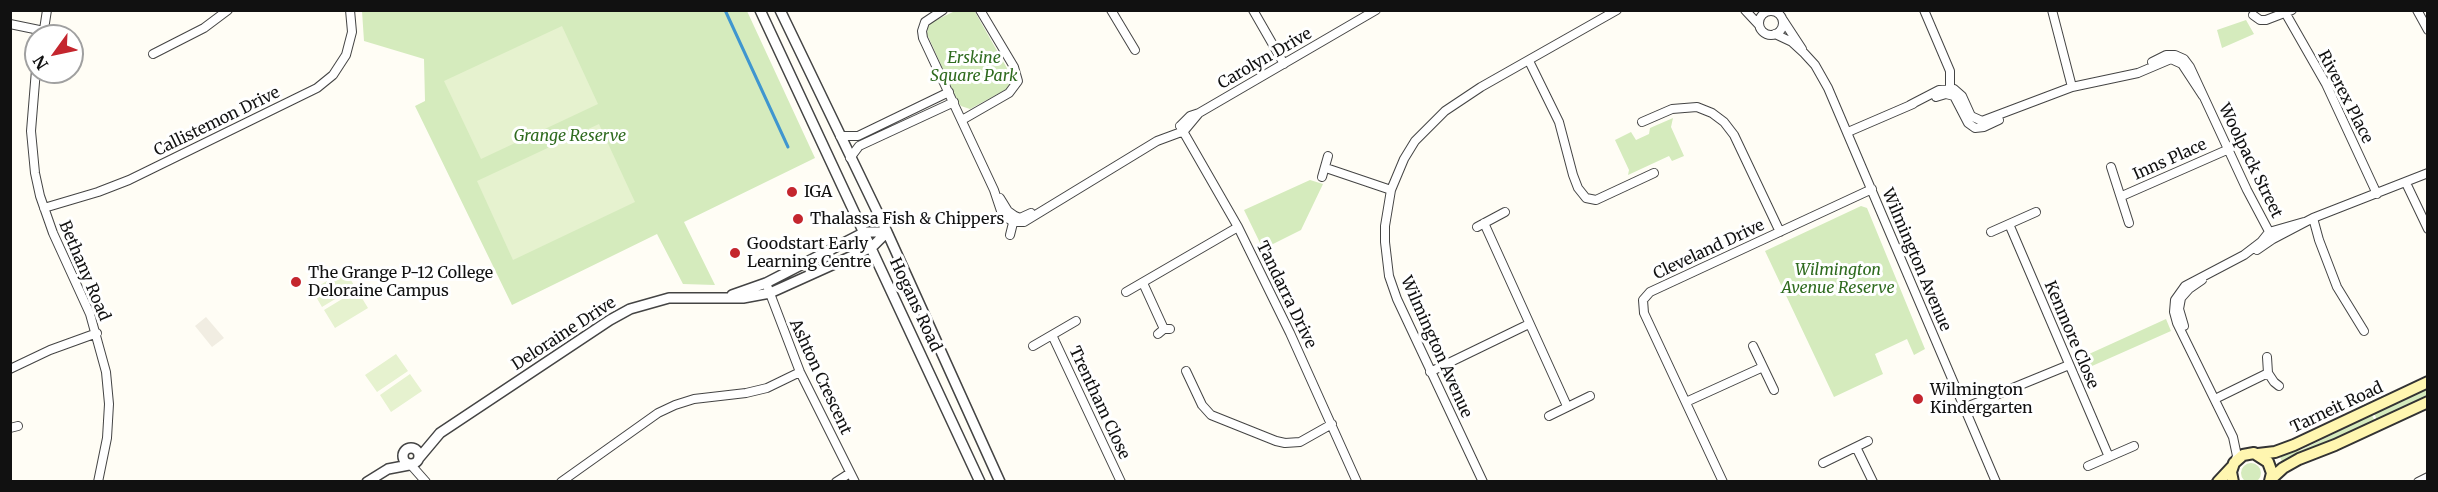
<!DOCTYPE html>
<html>
<head>
<meta charset="utf-8">
<style>
	body { margin:0 }
	#map { position:relative; width:2438px; height:492px; overflow:hidden; background:#fffdf5; font-family:Merriweather,serif }
	canvas { display:block }
	.frame { position:absolute; inset:0; border:12px solid #111; pointer-events:none }
	.north { position:absolute; left:24px; top:24px; width:60px; height:60px; box-sizing:border-box; background:#fff; border:2px solid #a0a0a0; border-radius:50%; rotate:237deg; font-size:16px; font-weight:700; line-height:24px; text-align:center; color:#111 }
	.north::after { content:''; display:block; margin:auto; width:21px; height:27px; background:#c4262e; clip-path:polygon(50% 0,100% 100%,50% 72%,0 100%) }
</style>
</head>
<body>
<div id="map">
<canvas width="2438" height="492"></canvas>
<div class="frame"></div>
<div class="north">N</div>
</div>
<script>
const ctx = document.querySelector('canvas').getContext('2d');
ctx.lineJoin = 'round';
function fill(path, color) { ctx.fillStyle = color; ctx.fill(path, 'evenodd'); }
const shape = rows => new Path2D(rows.map(r => 'M' + r).join(''));
function strokePath(path, color, width, dash) { ctx.strokeStyle = color; ctx.lineWidth = width; ctx.lineCap = dash ? 'butt' : 'round'; ctx.setLineDash(dash || []); ctx.stroke(path); }
function write(font, color, halo, rows, align = 'center') {
  ctx.font = font + ' Merriweather,serif'; ctx.lineWidth = 6; ctx.setLineDash([]); ctx.textBaseline = 'middle'; ctx.strokeStyle = halo; ctx.fillStyle = color; for (const [text, x, y, turn = 0] of rows) {
    ctx.save(); ctx.translate(x, y); ctx.rotate((+turn || 0) * Math.PI / 180); ctx.textAlign = isNaN(turn) ? turn : align; if (halo) ctx.strokeText(text, 0, 0); ctx.fillText(text, 0, 0); ctx.restore();
  }
}
const green = shape([
	[362,11,747,11,815,158,684,222,715,285,683,284,657,234,512,305,415,106,425,101,424,59,364,41],
	[955,11,975,12,1012,77,1011,84,1007,89,970,109,961,106,958,102,927,34,928,27,932,22],
	[2246,20,2254,34,2222,48,2217,30],
	[1673,118,1671,127,1684,156,1672,161,1669,156,1628,175,1629,170,1615,140,1631,132,1636,140,1649,134,1650,128],
	[1310,180,1323,184,1301,230,1263,249,1244,210],
	[1861,206,1867,208,1925,349,1914,355,1907,339,1875,354,1883,374,1834,397,1765,251],
	[2166,319,2171,331,2083,370,2078,359],
	[2427,388,2427,397,2377,420,2374,413],
	[2372,415,2375,422,2282,462,2280,456,2301,450],
	'2241 473a10 10 0 1 1 20 0a10 10 0 1 1-20 0Z'
]);
const pitch = shape([
	[562,26,598,104,481,159,444,81],
	[599,124,635,202,513,260,477,181],
	[345,270,355,287,322,307,312,290],
	[357,290,368,308,335,328,324,310],
	[396,354,408,371,377,392,365,375],
	[410,374,422,391,391,412,380,395]
]);
const plaza = shape([
	[206,317,224,338,212,347,195,326]
]);
const stream = shape([
	[725,10,788,147]
]);
const minor = shape([
	[943,10,925,22,922,31,923,38,994,190,1002,214,1013,222,1024,222,1157,141,1184,131,1199,113],
	[1111,10,1135,50],
	[1253,10,1284,64],
	[1745,10,1759,25],
	[1924,10,1950,71,1950,93],
	[2052,10,2072,87],
	[2417,10,2428,30],
	'1759 23a12 12 0 1 1 24 0a12 12 0 1 1-24 0Z',
	[2286,14,2326,84,2377,194],
	[2253,15,2260,20,2266,20,2292,10],
	[1783,20,1802,49],
	[10,24,44,31],
	[1775,34,1792,42,1804,53,1815,65,1828,88,1996,482],
	[43,36,47,10],
	[153,54,204,28,228,10],
	[1529,61,1559,122,1573,175,1578,188,1586,198,1596,200,1654,173],
	[2152,62,2166,55,2175,55,2184,59,2190,67,2247,190,2273,239],
	[36,70,31,131,35,173,40,196,53,233,90,314,106,372,109,404,107,438,98,482],
	[1936,97,1946,94,1954,96,1968,123,1975,128,1984,127,1999,120],
	[1910,105,1939,90,1954,89,1962,96,1971,116,1982,121,2072,87,2138,73,2171,59,2182,64,2203,96],
	[962,120,1009,93,1018,81,1014,67,980,10],
	[1642,122,1672,109,1697,107,1712,113,1724,122,1734,135,1780,232],
	[1180,126,1238,227,1290,333,1357,482],
	[1180,126,1190,116,1199,113,1376,10],
	[1848,132,1913,104],
	[840,136,858,136,949,92],
	[850,158,859,146,954,102],
	[2111,167,2129,223],
	[1326,168,1391,190],
	[1322,177,1328,156],
	[2406,183,2428,229],
	[2122,196,2229,149],
	[1000,198,1008,211,1015,216,1020,218,1031,213],
	[44,208,98,192,129,180,317,88,333,75,346,55,352,32,350,10],
	[2313,218,2319,240,2337,287,2364,331],
	[1484,223,1567,406],
	[2009,224,2109,457],
	[1477,227,1505,212],
	[1991,232,2036,212],
	[1010,235,1014,219],
	[2257,250,2273,239,2313,218,2428,173],
	[766,283,800,372,855,482],
	[1143,283,1164,329],
	[1126,292,1238,227],
	[2184,326,2179,309,2181,298,2189,289,2202,280],
	[1158,334,1164,329,1170,329],
	[1052,335,1121,482],
	[1033,346,1076,321],
	[1753,346,1774,390],
	[2267,357,2268,373,2274,382,2279,386],
	[10,369,50,350,97,333],
	[1186,371,1202,405,1211,415,1276,441,1285,443,1300,442,1332,424],
	[1430,372,1529,324],
	[2215,399,2268,373],
	[1686,402,1763,367],
	[1964,408,2069,365],
	[1549,416,1590,396],
	[10,428,18,426],
	[1856,447,1873,482],
	[2235,462,2237,456,2233,437,2177,323,2174,312,2175,300,2185,286,2244,255,2261,242,2269,232,2304,222],
	[1823,463,1868,441],
	[411,465,426,482],
	[2088,466,2134,446],
	[561,482,658,413,675,405,694,399,746,393,767,388,800,372],
	[836,482,850,473],
	[1483,482,1397,299,1389,276,1385,242,1385,226,1391,190,1404,159,1415,141,1445,111,1481,87,1617,10],
	[1723,482,1644,313,1643,300,1650,292,1872,189],
	[2418,482,2428,477]
]);
const tertiary = shape([
	[760,10,980,482],
	[780,10,887,232,1000,482],
	[732,295,766,283,865,232,887,232],
	'403 456a8 8 0 1 1 16 0a8 8 0 1 1-16 0Z',
	[419,458,440,433,610,320,630,309,669,298,743,298,770,293,872,247,887,232],
	[367,482,388,469,409,465]
]);
const secondary = shape([
	[2258,454,2275,452,2294,445,2428,382],
	[2271,479,2283,468,2299,459,2335,445,2428,402],
	[2218,482,2232,467],
	[2233,482,2231,472,2234,463,2243,455,2254,453,2268,462,2272,473,2270,481]
]);
const markers = [
	[792,192,6,"#c4262e"],
	[798,219,6,"#c4262e"],
	[735,253,6,"#c4262e"],
	[296,282,6,"#c4262e"],
	[1918,399,6,"#c4262e"]
];
const parkNames = [
	["Erskine",974,58],
	["Square Park",974,76],
	["Grange Reserve",570,136],
	["Wilmington",1838,270],
	["Avenue Reserve",1838,288]
];
const streetNames = [
	["Carolyn Drive",1265,59,-30],
	["Riverex Place",2345,97,63],
	["Callistemon Drive",217,122,-26],
	["Inns Place",2170,160,-24],
	["Woolpack Street",2250,161,64],
	["Cleveland Drive",1709,250,-25],
	["Wilmington Avenue",1916,260,67],
	["Bethany Road",84,271,67],
	["Tandarra Drive",1286,295,64],
	["Hogans Road",915,305,65],
	["Deloraine Drive",564,334,-33],
	["Kenmore Close",2071,335,67],
	["Wilmington Avenue",1436,347,66],
	["Ashton Crescent",820,377,65],
	["Trentham Close",1099,403,65],
	["Tarneit Road",2337,408,-25]
];
const poiNames = [
	["IGA",804,192],
	["Thalassa Fish & Chippers",810,219],
	["Goodstart Early",747,244],
	["Learning Centre",747,262],
	["The Grange P-12 College",308,273],
	["Deloraine Campus",308,291],
	["Wilmington",1930,390],
	["Kindergarten",1930,408]
];
fill(green, '#d5ebbd');
fill(pitch, '#e6f2cf');
fill(plaza, '#f1ede2');
strokePath(stream, '#3f96cf', 3);
strokePath(minor, '#444', 10);
strokePath(tertiary, '#444', 12);
strokePath(secondary, '#333', 14);
strokePath(minor, '#fff', 8);
strokePath(tertiary, '#fff', 9);
strokePath(secondary, '#fff6b0', 10);
for (const [x, y, r, color] of markers) { const dot = new Path2D(); dot.arc(x, y, r, 0, 2 * Math.PI); ctx.fillStyle = color; ctx.fill(dot); strokePath(dot, '#fff', 2); }
write('italic 16px', '#2f6b1f', '#fff', parkNames);
write('16px', '#111', '#fff', streetNames);
write('16px', '#111', '#fff', poiNames, 'left');
</script>
</body>
</html>
